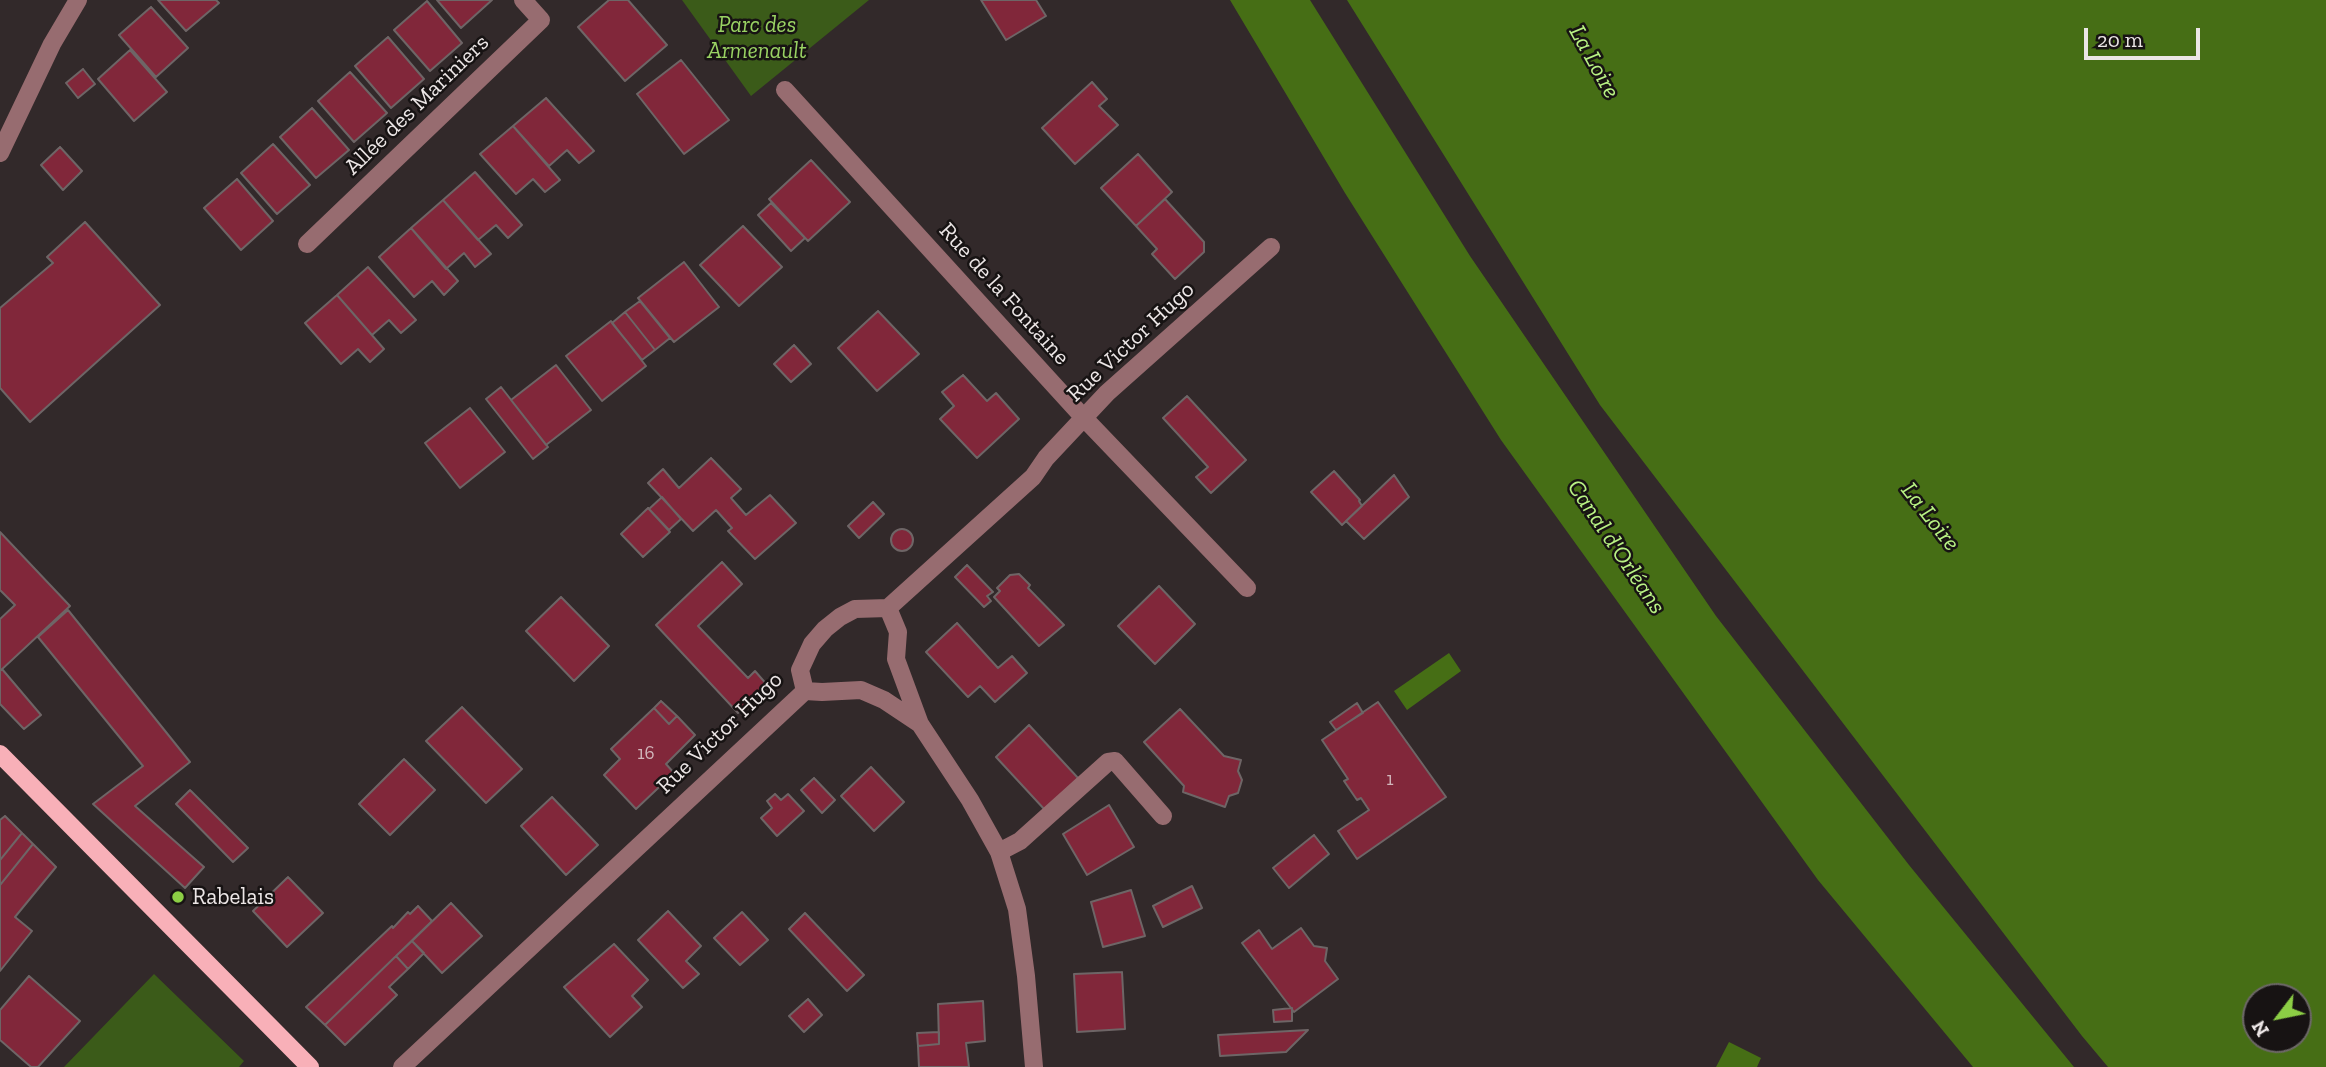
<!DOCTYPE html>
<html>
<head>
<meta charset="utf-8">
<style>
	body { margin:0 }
	#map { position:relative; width:2326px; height:1067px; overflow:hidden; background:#32292a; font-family:"Zilla Slab",serif }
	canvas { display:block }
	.north { position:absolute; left:2242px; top:983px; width:70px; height:70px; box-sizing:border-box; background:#171313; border:2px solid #6c6767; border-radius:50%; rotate:238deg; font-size:19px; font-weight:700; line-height:28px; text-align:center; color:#ece6e6 }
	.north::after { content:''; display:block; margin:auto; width:24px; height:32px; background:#8cce45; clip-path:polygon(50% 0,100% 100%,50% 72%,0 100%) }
	.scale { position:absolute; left:2084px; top:28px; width:116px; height:32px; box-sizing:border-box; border:4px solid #ece6e6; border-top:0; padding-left:9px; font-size:21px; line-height:24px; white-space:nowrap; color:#ece6e6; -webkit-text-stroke:5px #171313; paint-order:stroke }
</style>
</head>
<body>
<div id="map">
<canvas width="2326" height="1067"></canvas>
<div class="north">N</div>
<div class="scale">20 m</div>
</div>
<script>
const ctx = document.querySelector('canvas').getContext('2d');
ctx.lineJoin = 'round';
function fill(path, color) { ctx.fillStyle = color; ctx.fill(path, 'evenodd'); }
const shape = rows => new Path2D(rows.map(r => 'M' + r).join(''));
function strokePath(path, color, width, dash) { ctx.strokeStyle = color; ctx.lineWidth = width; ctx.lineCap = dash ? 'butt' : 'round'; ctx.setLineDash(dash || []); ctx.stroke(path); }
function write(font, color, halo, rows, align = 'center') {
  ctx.font = font + ' "Zilla Slab",serif'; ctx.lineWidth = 5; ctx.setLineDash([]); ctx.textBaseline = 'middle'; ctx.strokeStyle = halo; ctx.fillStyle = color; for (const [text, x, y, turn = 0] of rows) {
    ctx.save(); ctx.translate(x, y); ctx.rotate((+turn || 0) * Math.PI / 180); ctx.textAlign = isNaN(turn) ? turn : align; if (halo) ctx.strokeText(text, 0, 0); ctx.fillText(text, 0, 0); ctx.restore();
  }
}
const green = shape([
	[682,0,869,0,751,96],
	[154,974,244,1061,239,1067,64,1067]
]);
const water = shape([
	[1230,0,1310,0,1470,256,1716,616,1909,865,2074,1067,1973,1067,1818,880,1501,440,1345,193],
	[1347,0,2326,0,2326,1067,2108,1067,2082,1036,1600,405],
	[2256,997,2298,997,2298,1039,2256,1039],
	[1449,653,1461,671,1407,710,1394,691],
	[1729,1042,1761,1058,1757,1067,1716,1067]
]);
const building = shape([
	[158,0,216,0,219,3,186,31,158,0],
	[437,0,492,0,461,28,437,0],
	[609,0,628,0,667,45,625,81,578,27,609,0],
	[981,0,1036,0,1046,16,1006,40,981,0],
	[427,1,462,43,430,71,394,30,427,1],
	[151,7,188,48,156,77,119,35,151,7],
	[388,37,424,79,391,108,355,66,388,37],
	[130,50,167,92,134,121,98,79,130,50],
	[681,60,729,120,684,154,637,94,681,60],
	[83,69,95,84,78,98,66,83,83,69],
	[350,72,387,113,354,142,318,101,350,72],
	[1092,82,1107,99,1099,106,1118,125,1075,164,1042,128,1092,82],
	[546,98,594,151,579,163,567,150,549,166,513,126,546,98],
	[312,108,349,150,316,178,280,137,312,108],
	[513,126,560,180,545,192,533,179,516,194,480,154,513,126],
	[273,144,310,185,277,214,241,173,273,144],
	[60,147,82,171,63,190,41,165,60,147],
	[1138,154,1172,192,1136,226,1101,188,1138,154],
	[811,160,850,202,808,241,769,199,811,160],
	[475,172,522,225,508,238,496,225,478,240,443,200,475,172],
	[237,179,273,221,241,250,204,208,237,179],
	[1165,199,1204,242,1204,252,1175,279,1152,254,1157,249,1136,226,1165,199],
	[443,200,491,254,475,267,464,253,446,269,411,228,443,200],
	[771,203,805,238,791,251,758,215,771,203],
	[85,222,160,305,30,422,0,388,0,308,53,263,47,257,85,222],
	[743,226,782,267,739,306,700,265,743,226],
	[411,228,458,281,444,295,432,281,414,297,379,257,411,228],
	[684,262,719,307,674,342,638,298,684,262],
	[368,267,416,320,401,333,389,320,372,335,337,295,368,267],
	[337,295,384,349,370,362,358,349,341,364,305,323,337,295],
	[640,301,670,338,655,350,625,312,640,301],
	[878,311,919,354,877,391,838,348,878,311],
	[625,312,655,350,642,360,612,323,625,312],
	[611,321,646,366,602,401,566,356,611,321],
	[794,345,811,364,791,382,774,364,794,345],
	[556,365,591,410,546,445,511,400,556,365],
	[963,375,987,401,996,393,1019,419,977,458,940,419,954,406,942,392,963,375],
	[501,387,548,447,533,459,486,399,501,387],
	[1187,396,1246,460,1211,493,1196,477,1208,467,1163,418,1187,396],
	[470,408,505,452,460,488,425,443,470,408],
	[711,458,741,489,731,498,746,515,770,495,796,523,755,559,728,531,732,528,716,510,693,531,648,483,663,469,679,488,711,458],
	[1334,471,1360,500,1359,501,1362,506,1342,525,1311,492,1334,471],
	[1394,475,1409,497,1364,539,1346,521,1394,475],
	[662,497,681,519,669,530,649,509,662,497],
	[873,502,884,514,859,538,848,526,873,502],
	[648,508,670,532,643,557,621,534,648,508],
	'891 540a11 11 0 1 1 22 0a11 11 0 1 1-22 0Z',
	[0,532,70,606,0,671,0,619,15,605,0,590,0,532],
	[722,562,742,584,698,626,748,678,755,671,768,686,738,713,656,625,722,562],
	[967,565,993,592,987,596,991,601,984,607,955,577,967,565],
	[1019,574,1030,585,1028,588,1064,625,1039,646,994,597,1000,591,997,588,1010,575,1019,574],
	[1159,586,1195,624,1155,664,1118,626,1159,586],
	[561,597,609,646,574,681,526,631,561,597],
	[68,610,190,762,135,806,204,867,185,888,93,804,143,766,38,637,68,610],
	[957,623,998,668,1012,656,1027,673,995,702,980,686,968,697,926,652,957,623],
	[2,669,41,715,24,729,0,704,0,671,2,669],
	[661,701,677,716,669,724,654,708,661,701],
	[1378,702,1446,797,1357,859,1338,831,1369,810,1361,798,1357,800,1344,781,1348,779,1322,740,1378,702],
	[1357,703,1363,713,1336,730,1330,722,1357,703],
	[462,707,522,769,486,803,426,741,462,707],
	[654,708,669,724,677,716,695,735,666,764,674,773,636,809,604,775,620,759,611,749,654,708],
	[1180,709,1224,756,1241,760,1238,771,1242,780,1238,793,1229,796,1225,807,1183,792,1184,786,1144,742,1180,709],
	[1029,725,1078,778,1045,810,996,757,1029,725],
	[404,759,435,790,390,835,359,804,404,759],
	[871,767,904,802,874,831,841,796,871,767],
	[814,778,835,800,822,813,801,790,814,778],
	[190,790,248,848,233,862,176,804,190,790],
	[775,794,781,800,788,794,804,811,777,836,761,818,772,808,767,801,775,794],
	[552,797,598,845,566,875,521,826,552,797],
	[1109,805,1134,847,1087,875,1063,834,1109,805],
	[5,816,22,833,0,860,0,820,5,816],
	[22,833,33,844,0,885,0,860,22,833],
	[1314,835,1329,854,1289,888,1273,868,1314,835],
	[33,844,56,867,15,917,32,931,0,971,0,885,33,844],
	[288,877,323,913,287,947,253,911,288,877],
	[1192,886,1202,908,1163,927,1153,906,1192,886],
	[1131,890,1145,936,1103,947,1091,902,1131,890],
	[451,903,482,936,442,973,412,941,451,903],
	[418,906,432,921,325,1025,306,1007,392,926,393,928,408,912,410,914,418,906],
	[668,911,701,946,686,961,699,974,683,988,638,940,668,911],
	[742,912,768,940,740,965,714,938,742,912],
	[805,913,864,975,847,991,789,929,805,913],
	[1301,928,1314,946,1327,948,1325,961,1338,979,1294,1012,1242,943,1259,930,1272,949,1301,928],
	[412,941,424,953,408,969,396,956,412,941],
	[614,944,648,980,632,996,642,1007,610,1037,564,987,614,944],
	[396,956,408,969,389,987,397,995,345,1045,325,1025,396,956],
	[1122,972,1125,1029,1077,1032,1074,974,1122,972],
	[29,976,80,1021,38,1067,31,1067,0,1040,0,1010,29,976],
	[808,999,822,1015,804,1032,789,1016,808,999],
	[983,1001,985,1041,966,1043,969,1067,919,1067,918,1046,939,1044,938,1004,983,1001],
	[1292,1008,1292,1021,1274,1022,1273,1010,1292,1008],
	[1308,1030,1286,1052,1220,1056,1218,1035,1308,1030],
	[939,1032,939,1044,918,1046,917,1033,939,1032]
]);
const minor = shape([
	[785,90,1084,418,1247,588],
	[0,153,52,44,78,0],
	[307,244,541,20,523,0],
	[888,608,898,632,896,659,920,724,970,800,999,852,1017,909,1026,976,1034,1067],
	[805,691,800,670,812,644,825,629,840,617,855,609,888,608,1033,477,1046,458,1107,393,1271,247],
	[805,691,822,692,861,690,884,700,920,724],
	[999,852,1020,841,1108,762,1115,761,1163,816],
	[402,1067,805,691]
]);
const major = shape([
	[0,754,310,1067]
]);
const markers = [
	[178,897,7,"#8cce45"]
];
const numberNames = [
	["16",646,754],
	["1",1390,780]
];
const parkNames = [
	["Parc des",757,25],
	["Armenault",757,51]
];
const streetNames = [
	["Allée des Mariniers",417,105,-44],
	["Rue de la Fontaine",1004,294,48],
	["Rue Victor Hugo",1131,342,-43],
	["Rue Victor Hugo",720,733,-44]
];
const poiNames = [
	["Rabelais",192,897]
];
const waterNames = [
	["La Loire",1594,62,61],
	["La Loire",1930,517,52],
	["Canal d'Orléans",1616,547,56]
];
fill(green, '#3b5b19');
fill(water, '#466e15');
fill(building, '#81273a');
strokePath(building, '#6e6566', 2);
strokePath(minor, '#976c70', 18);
strokePath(major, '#f8b0b8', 18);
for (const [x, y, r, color] of markers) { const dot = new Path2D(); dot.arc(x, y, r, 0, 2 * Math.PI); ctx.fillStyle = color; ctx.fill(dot); strokePath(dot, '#171313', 2.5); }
write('19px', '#d1b6bb', null, numberNames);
write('italic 23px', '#99d263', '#171313', parkNames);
write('23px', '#ece6e6', '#171313', streetNames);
write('23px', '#ece6e6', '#171313', poiNames, 'left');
write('italic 24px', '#b9f384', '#171313', waterNames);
</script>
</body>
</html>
